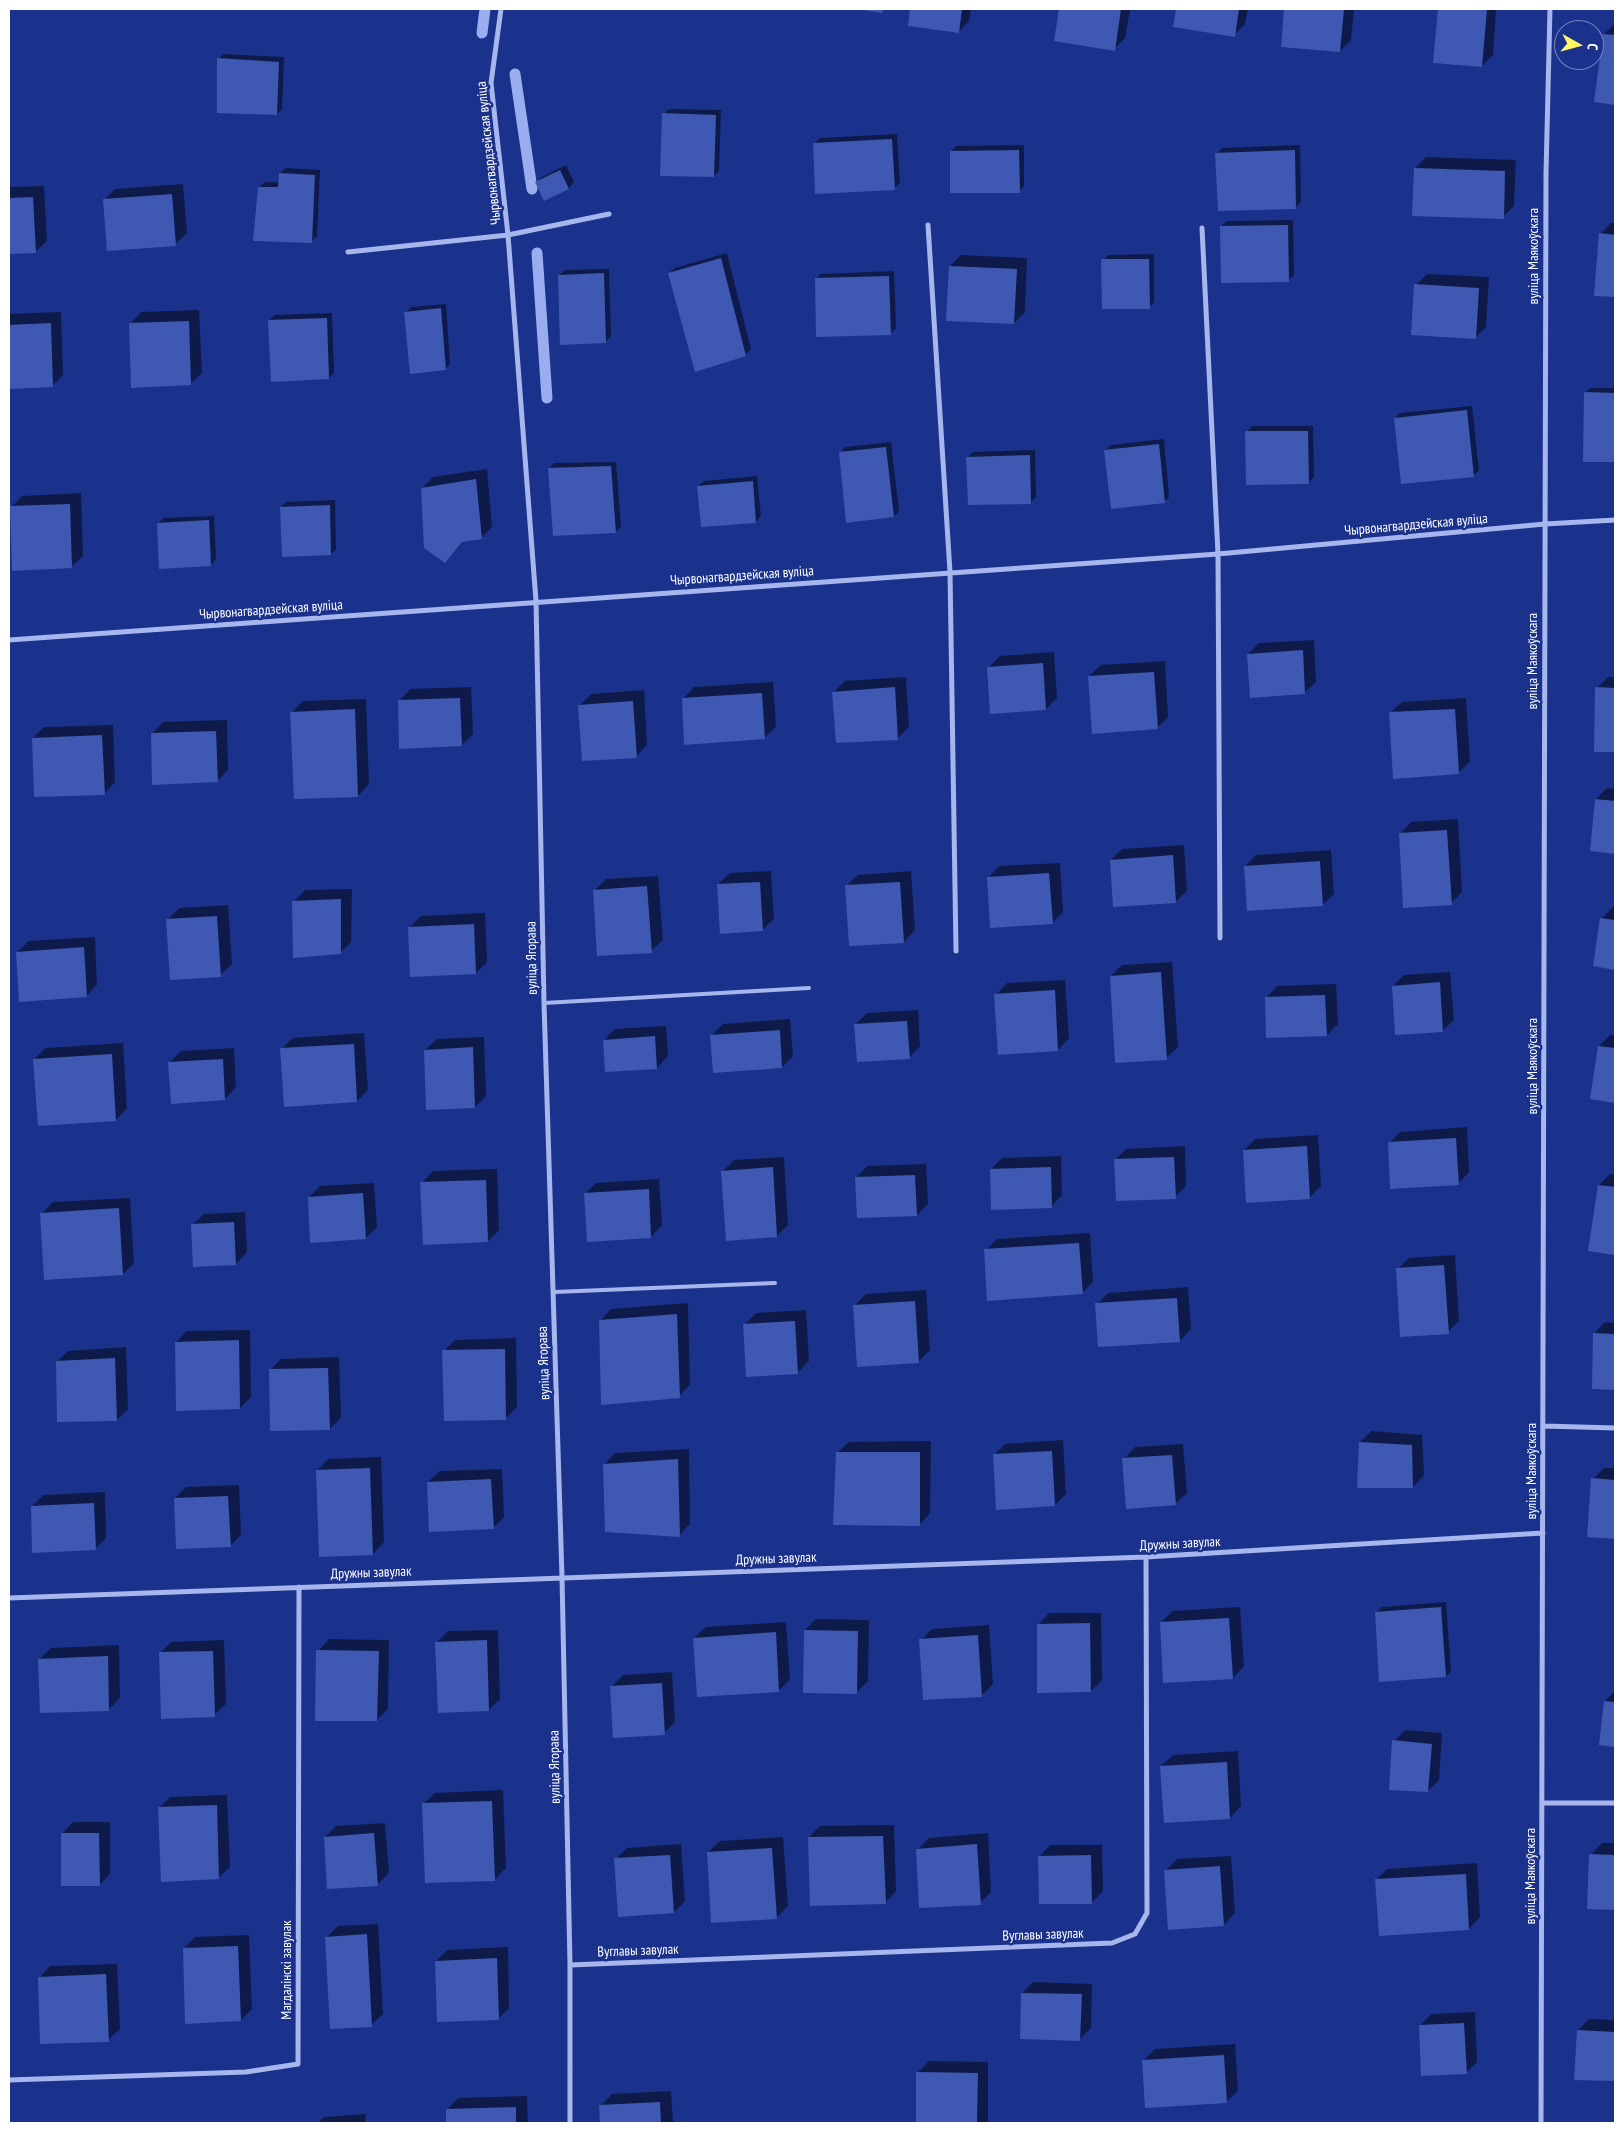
<!DOCTYPE html>
<html>
<head>
<meta charset="utf-8">
<style>
	body { margin:0 }
	#map { position:relative; width:1624px; height:2132px; overflow:hidden; background:#1b328c; font-family:"PT Sans Narrow",sans-serif }
	canvas { display:block }
	.frame { position:absolute; inset:0; border:10px solid #fff; pointer-events:none }
	.north { position:absolute; left:1554px; top:20px; width:50px; height:50px; box-sizing:border-box; background:#1b328c; border:1px solid #7684ba; border-radius:50%; rotate:97deg; font-size:14px; font-weight:700; line-height:20px; text-align:center; color:#fff }
	.north::after { content:''; display:block; margin:auto; width:18px; height:22px; background:#fef664; clip-path:polygon(50% 0,100% 100%,50% 72%,0 100%) }
</style>
</head>
<body>
<div id="map">
<canvas width="1624" height="2132"></canvas>
<div class="frame"></div>
<div class="north">С</div>
</div>
<script>
const ctx = document.querySelector('canvas').getContext('2d');
ctx.lineJoin = 'round';
function fill(path, color) { ctx.fillStyle = color; ctx.fill(path, 'evenodd'); }
const shape = rows => new Path2D(rows.map(r => 'M' + r).join(''));
function strokePath(path, color, width, dash) { ctx.strokeStyle = color; ctx.lineWidth = width; ctx.lineCap = dash ? 'butt' : 'round'; ctx.setLineDash(dash || []); ctx.stroke(path); }
function write(font, color, halo, rows, align = 'center') {
  ctx.font = font + ' "PT Sans Narrow",sans-serif'; ctx.lineWidth = 5; ctx.setLineDash([]); ctx.textBaseline = 'middle'; ctx.strokeStyle = halo; ctx.fillStyle = color; for (const [text, x, y, turn = 0] of rows) {
    ctx.save(); ctx.translate(x, y); ctx.rotate((+turn || 0) * Math.PI / 180); ctx.textAlign = isNaN(turn) ? turn : align; if (halo) ctx.strokeText(text, 0, 0); ctx.fillText(text, 0, 0); ctx.restore();
  }
}
const shadow = shape([
	[911,9,971,9,969,21,958,32,909,25],
	[1060,9,1130,9,1125,38,1114,49,1055,40],
	[1177,9,1248,9,1245,24,1234,35,1174,26],
	[1285,9,1354,9,1351,40,1340,51,1282,46],
	[1439,9,1496,9,1493,55,1482,66,1434,62],
	[1615,23,1615,103,1596,101,1604,34],
	[224,54,284,57,282,109,277,114,218,59],
	[669,109,721,110,719,171,714,176,664,114],
	[897,134,900,183,894,188,814,144,820,138],
	[1024,145,1024,186,1019,191,951,152,956,146],
	[1300,145,1301,202,1295,208,1217,154,1222,148],
	[1426,157,1516,160,1514,206,1503,217,1415,168],
	[566,165,574,182,569,188,545,199,536,182,542,177],
	[286,168,320,170,317,236,312,241,259,187,265,182,280,182,280,173],
	[183,184,187,233,175,244,104,200,115,189],
	[44,186,47,241,35,252,9,253,9,187],
	[1293,220,1294,275,1289,280,1221,226,1227,221],
	[1611,223,1615,223,1615,296,1596,295,1600,234],
	[727,253,751,349,745,355,669,273,675,268],
	[1154,254,1154,302,1149,308,1103,260,1108,255],
	[961,255,1027,258,1025,312,1014,323,950,266],
	[609,269,611,336,605,342,559,275,565,270],
	[894,271,896,328,891,333,816,279,821,274],
	[1427,274,1489,277,1486,327,1475,338,1416,285],
	[446,304,450,364,445,369,406,313,411,307],
	[199,310,202,373,190,384,130,324,141,312],
	[61,312,63,375,52,386,9,388,9,314],
	[332,313,334,373,329,378,269,320,275,315],
	[1590,388,1615,388,1615,461,1584,460,1585,393],
	[1472,406,1479,470,1473,476,1395,418,1400,413],
	[1252,426,1313,426,1314,477,1308,483,1247,432],
	[1164,439,1169,497,1164,502,1105,450,1111,445],
	[891,442,899,511,894,516,840,453,845,447],
	[1035,450,1036,497,1031,502,968,457,973,452],
	[616,462,621,527,615,532,549,469,554,463],
	[487,469,492,527,481,538,464,540,445,562,422,488,433,477],
	[757,476,761,516,756,522,698,486,704,481],
	[81,493,83,556,71,567,11,507,22,496],
	[335,500,336,549,331,554,281,507,286,502],
	[214,516,216,559,211,565,158,524,163,518],
	[1314,640,1316,682,1304,693,1248,654,1259,643],
	[1054,652,1057,698,1046,709,989,667,1000,656],
	[1165,661,1168,717,1157,728,1089,676,1101,665],
	[906,677,909,727,898,738,834,692,845,681],
	[1608,677,1615,677,1615,750,1596,750,1597,688],
	[773,682,776,727,764,738,683,699,694,687],
	[471,687,473,734,462,745,399,701,410,689],
	[644,690,647,745,636,757,580,705,591,694],
	[1466,698,1470,762,1458,773,1390,713,1402,702],
	[366,699,369,784,358,796,292,712,303,701],
	[227,720,228,770,217,781,152,734,163,722],
	[113,725,115,782,104,794,33,738,44,727],
	[1607,788,1615,789,1615,852,1591,850,1596,799],
	[1458,819,1462,892,1451,903,1400,834,1411,822],
	[1184,845,1187,891,1175,902,1111,860,1122,849],
	[1331,850,1334,894,1322,905,1245,866,1256,855],
	[1060,863,1063,912,1052,923,988,878,999,866],
	[771,871,774,919,762,930,718,884,730,873],
	[911,871,915,930,904,942,846,886,858,875],
	[658,876,663,940,651,951,595,890,606,879],
	[352,889,351,942,340,953,294,902,305,890],
	[228,905,232,964,220,975,167,920,179,908],
	[1613,907,1615,907,1615,968,1595,965,1602,918],
	[485,913,487,962,476,973,410,927,421,916],
	[95,937,97,985,86,996,17,952,29,941],
	[1172,962,1178,1047,1166,1058,1111,976,1122,965],
	[1450,972,1454,1020,1442,1031,1393,986,1404,975],
	[1065,980,1069,1038,1058,1050,996,995,1007,983],
	[1336,984,1338,1024,1327,1035,1266,998,1277,986],
	[918,1010,920,1046,909,1058,855,1025,867,1013],
	[790,1019,793,1056,782,1067,712,1035,723,1024],
	[666,1026,668,1056,657,1068,604,1040,615,1029],
	[364,1033,368,1090,357,1101,281,1049,293,1038],
	[1610,1035,1615,1036,1615,1102,1592,1098,1599,1046],
	[484,1037,486,1096,475,1107,425,1050,437,1039],
	[123,1043,127,1108,116,1120,34,1059,46,1048],
	[234,1048,236,1087,225,1099,169,1063,181,1051],
	[1467,1127,1469,1172,1458,1184,1389,1143,1400,1132],
	[1318,1135,1321,1186,1310,1197,1244,1150,1255,1139],
	[1185,1146,1186,1186,1175,1197,1115,1160,1126,1149],
	[1061,1156,1062,1195,1051,1207,991,1169,1002,1158],
	[784,1157,788,1225,777,1236,723,1171,734,1160],
	[926,1164,928,1204,917,1215,856,1178,867,1166],
	[497,1169,499,1230,488,1241,422,1183,433,1171],
	[1610,1174,1615,1175,1615,1254,1590,1250,1599,1185],
	[659,1179,662,1225,651,1237,585,1194,596,1183],
	[374,1183,377,1227,366,1238,309,1197,320,1186],
	[130,1198,134,1263,123,1274,41,1214,53,1202],
	[245,1212,247,1252,236,1264,192,1225,204,1214],
	[1090,1233,1093,1282,1082,1293,986,1250,997,1239],
	[1455,1255,1459,1321,1448,1332,1398,1269,1409,1258],
	[1188,1287,1191,1329,1180,1341,1097,1304,1108,1293],
	[926,1290,930,1350,919,1361,855,1305,866,1294],
	[688,1303,690,1385,679,1396,600,1321,611,1309],
	[806,1310,809,1361,798,1372,745,1324,756,1313],
	[1605,1322,1615,1323,1615,1389,1593,1388,1594,1334],
	[250,1330,251,1397,240,1408,176,1342,187,1331],
	[516,1338,517,1407,506,1418,444,1351,455,1340],
	[126,1347,128,1409,117,1420,57,1362,68,1351],
	[339,1357,341,1417,330,1429,270,1370,281,1359],
	[1371,1431,1422,1435,1424,1475,1413,1487,1360,1442],
	[1063,1440,1066,1494,1055,1505,994,1455,1005,1444],
	[931,1441,930,1513,919,1525,837,1453,849,1442],
	[1183,1444,1187,1493,1175,1504,1124,1459,1135,1447],
	[689,1449,690,1524,679,1535,604,1465,615,1453],
	[381,1457,384,1542,373,1554,317,1471,328,1459],
	[1604,1468,1615,1468,1615,1538,1589,1536,1593,1479],
	[502,1469,504,1517,493,1528,428,1482,440,1471],
	[239,1485,241,1535,230,1546,175,1498,186,1487],
	[105,1492,106,1538,95,1549,32,1506,43,1495],
	[1446,1602,1451,1671,1446,1676,1377,1612,1382,1607],
	[1240,1607,1244,1666,1233,1678,1161,1623,1172,1611],
	[1049,1613,1101,1613,1102,1680,1091,1691,1038,1625],
	[816,1619,869,1620,868,1681,857,1692,805,1630],
	[786,1622,790,1680,778,1691,694,1638,706,1627],
	[989,1625,993,1684,982,1695,921,1640,932,1629],
	[498,1630,500,1699,489,1710,436,1643,448,1631],
	[329,1639,389,1640,388,1709,377,1720,318,1651],
	[224,1640,226,1704,214,1715,160,1653,171,1642],
	[119,1645,120,1698,109,1709,40,1659,51,1648],
	[672,1672,675,1722,664,1733,612,1686,623,1675],
	[1615,1691,1615,1746,1600,1744,1605,1701],
	[1405,1730,1442,1733,1439,1780,1428,1791,1394,1741],
	[1238,1751,1241,1806,1230,1818,1161,1766,1173,1755],
	[503,1790,506,1868,495,1879,423,1804,435,1793],
	[227,1795,230,1867,218,1878,159,1808,170,1797],
	[73,1822,110,1822,110,1874,99,1885,62,1834],
	[385,1823,389,1873,377,1885,325,1837,336,1826],
	[894,1825,896,1891,885,1903,809,1837,820,1826],
	[988,1833,991,1892,980,1903,918,1849,929,1838],
	[783,1837,788,1906,776,1918,708,1852,720,1841],
	[1602,1843,1615,1843,1615,1909,1588,1908,1591,1854],
	[681,1844,685,1901,674,1912,616,1859,627,1848],
	[1050,1845,1102,1845,1103,1891,1092,1902,1039,1857],
	[1231,1856,1235,1913,1224,1925,1166,1870,1177,1859],
	[1477,1863,1480,1917,1469,1929,1376,1880,1387,1869],
	[378,1924,383,2014,371,2025,326,1938,338,1926],
	[249,1935,252,2009,241,2020,184,1949,195,1937],
	[508,1947,509,2008,498,2019,436,1961,447,1950],
	[117,1964,120,2029,108,2040,39,1978,50,1966],
	[1033,1982,1092,1984,1091,2028,1080,2039,1022,1993],
	[1475,2012,1477,2062,1466,2073,1420,2025,1432,2014],
	[1589,2019,1615,2020,1615,2080,1576,2078,1578,2030],
	[1235,2044,1238,2091,1226,2102,1144,2060,1155,2049],
	[929,2061,988,2062,988,2123,917,2123,917,2073],
	[671,2091,673,2123,602,2123,600,2106,612,2094],
	[527,2096,528,2123,447,2123,447,2110,458,2098],
	[366,2114,365,2123,318,2123,324,2117]
]);
const stream = shape([
	[482,33,485,9],
	[515,74,532,189],
	[537,253,547,398]
]);
const building = shape([
	[857,9,883,9,882,13],
	[910,9,962,9,959,33,908,26],
	[1059,9,1121,9,1115,51,1054,41],
	[1176,9,1239,9,1235,37,1173,27],
	[1284,9,1344,9,1340,52,1281,47],
	[1438,9,1487,9,1482,67,1433,63],
	[1603,34,1615,35,1615,105,1594,102],
	[217,58,279,62,277,115,217,113],
	[662,113,716,115,714,177,660,176],
	[892,139,895,190,815,194,813,143],
	[1019,150,1020,193,950,193,950,151],
	[1295,150,1296,209,1218,211,1215,153],
	[1414,168,1505,171,1504,219,1412,216],
	[560,170,569,189,544,201,535,182],
	[279,173,315,175,312,243,253,241,258,187,278,187],
	[172,194,176,246,107,251,103,199],
	[33,197,36,253,9,254,9,198],
	[1288,225,1289,282,1221,283,1220,226],
	[1599,233,1615,235,1615,297,1594,296],
	[721,258,746,356,695,372,668,273],
	[1101,259,1149,259,1150,309,1102,309],
	[949,266,1017,269,1014,324,946,321],
	[604,273,606,343,560,345,558,275],
	[889,276,891,335,816,337,815,278],
	[1414,284,1479,288,1476,339,1411,335],
	[441,308,446,370,410,374,404,312],
	[327,318,329,379,271,382,268,320],
	[189,321,191,385,131,388,129,323],
	[51,323,53,387,9,389,9,325],
	[1584,392,1615,393,1615,462,1583,462],
	[1467,410,1474,477,1401,484,1394,418],
	[1245,431,1308,431,1309,484,1246,485],
	[1159,444,1165,503,1111,509,1104,450],
	[886,447,894,517,846,523,839,452],
	[1030,455,1031,504,968,505,966,457],
	[611,466,616,533,553,536,548,468],
	[476,479,482,539,462,542,445,563,424,548,421,488],
	[753,481,756,523,701,527,697,486],
	[70,504,72,568,12,571,10,506],
	[330,505,331,555,282,557,280,507],
	[209,520,211,566,159,569,157,523],
	[1303,650,1305,694,1250,698,1247,654],
	[1043,663,1046,710,990,714,987,667],
	[1154,672,1158,729,1092,734,1088,676],
	[895,687,898,740,836,743,832,692],
	[1595,687,1615,688,1615,752,1594,752],
	[762,693,765,739,684,745,682,698],
	[460,698,462,746,399,749,398,700],
	[633,701,637,758,582,761,578,705],
	[355,709,358,797,294,799,290,712],
	[1455,709,1459,774,1393,779,1389,712],
	[216,731,218,782,152,785,151,733],
	[102,735,105,795,34,797,32,738],
	[1595,799,1615,801,1615,854,1590,851],
	[1447,830,1452,905,1403,908,1399,833],
	[1173,855,1176,903,1113,907,1110,860],
	[1320,861,1323,906,1247,911,1244,866],
	[1049,873,1053,924,990,928,987,877],
	[760,882,763,931,720,934,717,884],
	[900,882,904,943,849,946,845,885],
	[647,886,652,953,597,956,593,890],
	[341,899,341,954,293,958,292,901],
	[217,916,221,977,170,980,166,919],
	[1600,918,1615,920,1615,970,1593,966],
	[474,924,476,974,410,977,408,927],
	[84,947,87,997,19,1002,16,952],
	[1161,972,1167,1060,1115,1063,1110,976],
	[1440,982,1443,1032,1395,1035,1392,986],
	[1055,990,1058,1051,998,1055,994,994],
	[1325,995,1327,1036,1266,1038,1265,997],
	[907,1021,910,1059,857,1062,854,1024],
	[780,1030,782,1068,713,1073,710,1035],
	[655,1036,657,1069,605,1072,603,1040],
	[354,1044,357,1102,284,1107,280,1048],
	[1598,1046,1615,1048,1615,1103,1590,1099],
	[473,1047,475,1108,426,1110,424,1050],
	[112,1054,116,1121,38,1126,33,1059],
	[223,1059,225,1100,171,1104,168,1062],
	[1456,1138,1459,1185,1390,1189,1388,1142],
	[1307,1146,1310,1199,1246,1203,1243,1150],
	[1174,1157,1176,1199,1116,1201,1114,1159],
	[773,1167,777,1237,726,1241,721,1171],
	[1051,1167,1052,1208,991,1210,990,1169],
	[915,1175,917,1216,857,1218,855,1177],
	[486,1180,488,1242,423,1245,420,1182],
	[1598,1185,1615,1187,1615,1255,1588,1251],
	[649,1189,651,1238,587,1242,584,1193],
	[363,1193,366,1239,310,1243,308,1197],
	[119,1208,123,1275,44,1280,40,1213],
	[234,1222,236,1265,193,1267,191,1224],
	[1079,1243,1083,1294,987,1301,984,1249],
	[1444,1265,1449,1334,1400,1337,1396,1268],
	[1177,1298,1180,1342,1098,1347,1095,1303],
	[915,1301,919,1363,857,1367,853,1305],
	[677,1314,680,1398,601,1405,599,1320],
	[795,1321,798,1374,746,1377,743,1324],
	[1593,1333,1615,1334,1615,1390,1592,1389],
	[239,1340,240,1409,176,1411,175,1342],
	[505,1349,506,1420,444,1421,442,1350],
	[115,1358,117,1421,57,1422,56,1361],
	[328,1368,330,1430,270,1431,269,1369],
	[1359,1442,1412,1445,1413,1488,1357,1488],
	[1052,1451,1055,1506,996,1510,993,1454],
	[836,1452,920,1452,920,1526,833,1525],
	[1172,1455,1176,1505,1126,1509,1122,1458],
	[678,1459,680,1537,605,1532,603,1464],
	[370,1468,373,1555,319,1557,316,1470],
	[1591,1478,1615,1480,1615,1539,1587,1537],
	[491,1479,494,1529,429,1532,427,1482],
	[228,1496,231,1547,176,1549,174,1498],
	[94,1503,96,1550,32,1553,31,1506],
	[1441,1607,1446,1677,1379,1682,1375,1612],
	[1229,1618,1233,1679,1163,1683,1160,1622],
	[1090,1623,1091,1692,1037,1693,1037,1624],
	[804,1630,858,1631,857,1694,803,1693],
	[776,1632,779,1692,697,1697,693,1638],
	[978,1635,982,1697,923,1700,919,1639],
	[487,1640,489,1711,438,1713,435,1642],
	[316,1650,379,1651,377,1721,315,1721],
	[213,1651,215,1717,161,1719,159,1652],
	[108,1656,109,1711,40,1713,38,1659],
	[662,1683,665,1735,613,1738,610,1686],
	[1604,1701,1615,1702,1615,1747,1599,1745],
	[1392,1740,1432,1744,1428,1792,1389,1790],
	[1227,1762,1230,1819,1164,1823,1160,1766],
	[492,1801,495,1881,425,1883,422,1803],
	[217,1805,219,1879,161,1882,158,1807],
	[61,1833,99,1833,100,1886,61,1886],
	[374,1833,378,1886,327,1889,324,1837],
	[883,1836,886,1904,810,1906,808,1837],
	[977,1844,981,1905,919,1908,916,1849],
	[772,1848,777,1919,711,1923,707,1852],
	[1589,1854,1615,1855,1615,1910,1587,1909],
	[670,1855,674,1913,618,1917,614,1858],
	[1091,1855,1092,1904,1039,1904,1038,1856],
	[1220,1866,1224,1926,1168,1930,1164,1870],
	[1466,1874,1469,1930,1379,1936,1375,1879],
	[367,1934,372,2027,330,2029,325,1937],
	[238,1946,241,2021,185,2024,183,1948],
	[497,1958,499,2020,437,2022,435,1961],
	[106,1974,109,2042,40,2044,38,1977],
	[1021,1993,1082,1994,1080,2041,1020,2039],
	[1464,2023,1467,2074,1421,2076,1419,2025],
	[1577,2030,1615,2032,1615,2081,1574,2080],
	[1224,2055,1227,2103,1145,2108,1142,2060],
	[916,2072,978,2073,977,2123,916,2123],
	[660,2102,661,2123,600,2123,599,2105],
	[516,2107,516,2123,446,2123,446,2109]
]);
const service = shape([
	[544,1003,809,988],
	[554,1292,775,1283]
]);
const minor = shape([
	[501,9,491,83,508,235,536,601,544,1003,562,1577,570,1965,570,2123],
	[928,225,950,572,956,951],
	[1202,228,1218,554,1220,938],
	[348,252,508,235,609,214],
	[9,640,1218,554,1545,524,1615,520],
	[1544,1426,1615,1428],
	[9,1598,1146,1557,1543,1533],
	[1542,1803,1615,1803],
	[570,1965,1112,1943,1135,1934,1147,1913,1146,1557],
	[9,2080,246,2072,298,2064,299,1587],
	[1541,2123,1546,173,1550,9]
]);
const streetNames = [
	["Чырвонагвардзейская вуліца",489,153,-96],
	["вуліца Маякоўскага",1534,256,-90],
	["Чырвонагвардзейская вуліца",1416,525,-5],
	["Чырвонагвардзейская вуліца",742,576,-4],
	["Чырвонагвардзейская вуліца",271,610,-4],
	["вуліца Маякоўскага",1533,661,-90],
	["вуліца Ягорава",532,958,-91],
	["вуліца Маякоўскага",1533,1066,-90],
	["вуліца Ягорава",544,1363,-92],
	["вуліца Маякоўскага",1532,1471,-90],
	["Дружны завулак",1180,1544,-3],
	["Дружны завулак",776,1559,-2],
	["Дружны завулак",371,1573,-2],
	["вуліца Ягорава",555,1767,-91],
	["вуліца Маякоўскага",1531,1876,-90],
	["Вуглавы завулак",1043,1935,-2],
	["Вуглавы завулак",638,1951,-2],
	["Магдалінскі завулак",287,1970,-90]
];
fill(shadow, '#0007');
strokePath(stream, '#9aadef', 11);
fill(building, '#3f58b2');
strokePath(service, '#a7b6ed', 4);
strokePath(minor, '#a7b6ed', 5);
write('14px', '#fff', '#1b328c', streetNames);
</script>
</body>
</html>
